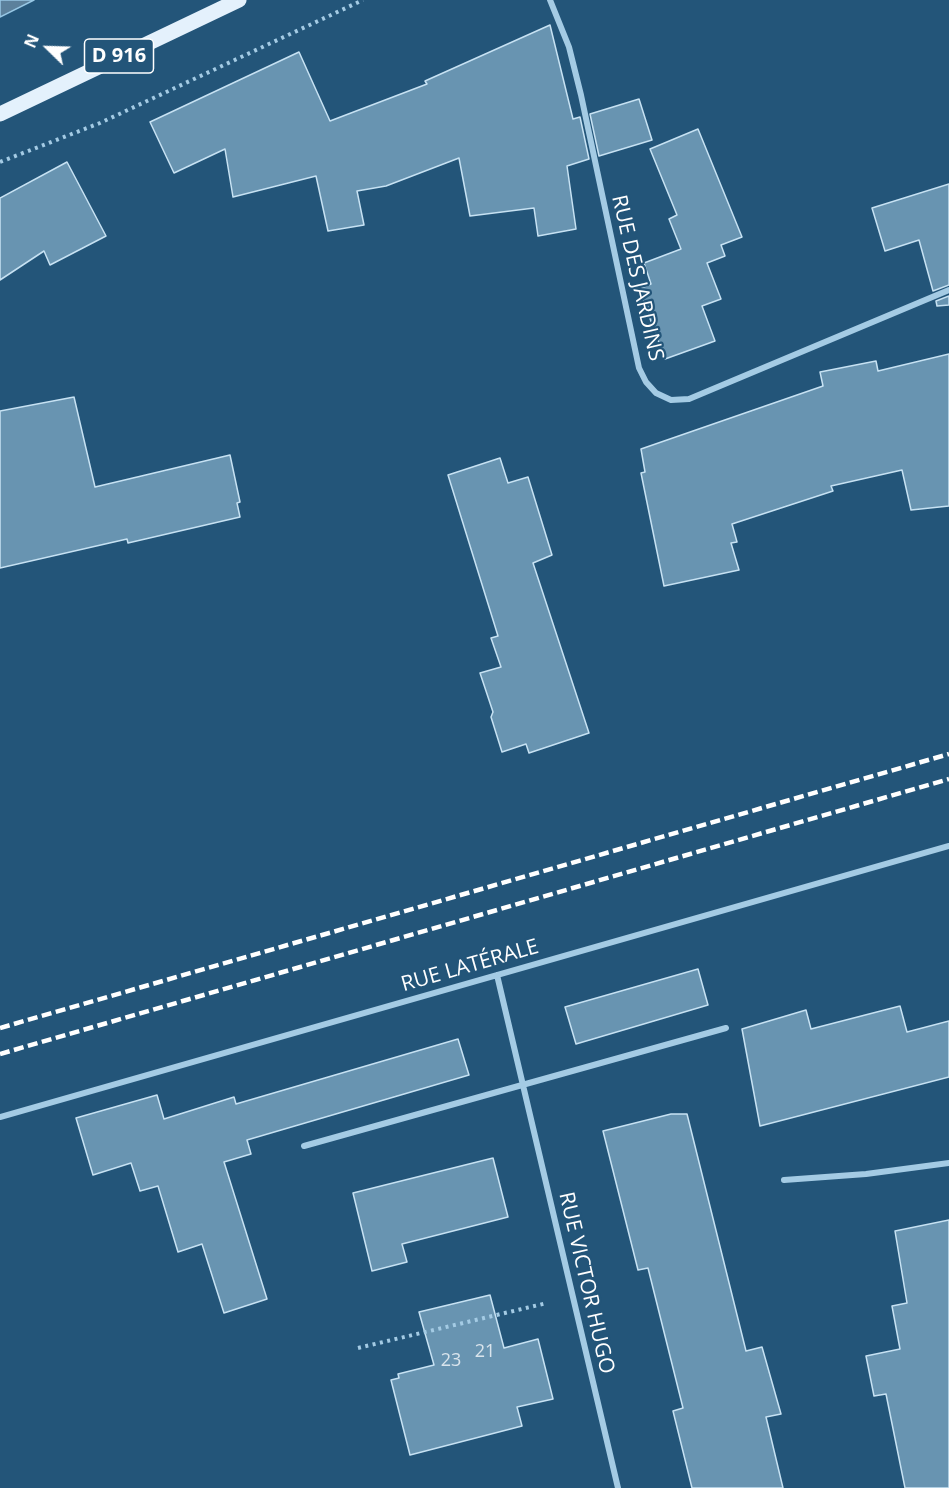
<!DOCTYPE html>
<html>
<head>
<meta charset="utf-8">
<style>
	body { margin:0 }
	#map { position:relative; width:949px; height:1488px; overflow:hidden; background:#235579; font-family:"Open Sans",sans-serif }
	canvas { display:block }
	.north { position:absolute; left:18px; top:18px; width:60px; height:60px; -webkit-text-stroke:4px #235579; paint-order:stroke; rotate:293deg; font-size:16px; font-weight:700; line-height:24px; text-align:center; color:#fff }
	.north::after { content:''; display:block; margin:auto; width:21px; height:27px; background:#fff; clip-path:polygon(50% 0,100% 100%,50% 72%,0 100%) }
</style>
</head>
<body>
<div id="map">
<canvas width="949" height="1488"></canvas>
<div class="north">N</div>
</div>
<script>
const ctx = document.querySelector('canvas').getContext('2d');
ctx.lineJoin = 'round';
function fill(path, color) { ctx.fillStyle = color; ctx.fill(path, 'evenodd'); }
const shape = rows => new Path2D(rows.map(r => 'M' + r).join(''));
function strokePath(path, color, width, dash) { ctx.strokeStyle = color; ctx.lineWidth = width; ctx.lineCap = dash ? 'butt' : 'round'; ctx.setLineDash(dash || []); ctx.stroke(path); }
function write(font, color, halo, rows, align = 'center') {
  ctx.font = font + ' "Open Sans",sans-serif'; ctx.lineWidth = 4.5; ctx.setLineDash([]); ctx.textBaseline = 'middle'; ctx.strokeStyle = halo; ctx.fillStyle = color; for (const [text, x, y, turn = 0] of rows) {
    ctx.save(); ctx.translate(x, y); ctx.rotate((+turn || 0) * Math.PI / 180); ctx.textAlign = isNaN(turn) ? turn : align; if (halo) ctx.strokeText(text, 0, 0); ctx.fillText(text, 0, 0); ctx.restore();
  }
}
const water = shape([
	[0,0,34,0,0,17,0,0]
]);
const building = shape([
	[550,25,573,119,580,117,589,159,567,166,576,229,538,236,534,208,470,216,459,158,386,186,357,191,364,225,328,231,316,176,233,197,225,149,174,173,150,122,299,52,330,121,427,84,425,81,550,25],
	[639,99,652,140,599,156,590,114,639,99],
	[698,129,742,237,721,245,725,256,707,263,721,299,702,306,715,341,665,359,639,289,651,284,644,263,681,249,669,219,677,215,650,149,698,129],
	[67,162,106,236,50,265,44,251,0,280,0,198,67,162],
	[949,184,949,285,933,291,919,240,885,251,872,208,949,184],
	[949,296,949,305,937,306,936,301,949,296],
	[949,354,949,506,911,510,902,470,831,486,833,491,732,524,737,542,731,543,739,570,664,586,641,473,645,472,641,449,823,386,820,372,876,361,878,371,949,354],
	[74,397,95,487,230,455,240,502,237,503,240,517,128,543,127,539,0,568,0,411,74,397],
	[500,458,508,483,528,477,552,555,533,563,589,733,529,753,526,744,502,752,491,717,493,712,480,673,501,667,491,638,498,636,448,475,500,458],
	[698,969,708,1005,576,1044,565,1007,698,969],
	[900,1006,907,1032,949,1021,949,1077,760,1126,742,1029,806,1010,811,1029,900,1006],
	[458,1039,469,1075,247,1140,251,1154,224,1162,267,1299,224,1313,202,1244,178,1252,158,1186,140,1191,131,1163,93,1175,76,1118,157,1095,164,1119,234,1097,236,1104,458,1039],
	[671,1114,687,1114,746,1351,762,1347,781,1414,766,1417,783,1488,692,1488,673,1411,683,1408,648,1268,638,1270,603,1131,671,1114],
	[493,1158,508,1217,402,1244,407,1262,372,1271,353,1193,493,1158],
	[949,1220,949,1488,905,1488,886,1394,874,1396,866,1356,900,1349,892,1306,907,1303,895,1231,949,1220],
	[490,1295,504,1348,538,1339,553,1399,517,1407,522,1426,410,1455,391,1380,399,1378,398,1374,434,1365,419,1312,490,1295]
]);
const path = shape([
	[0,162,100,123,363,0],
	[358,1348,547,1303]
]);
const street = shape([
	[550,0,569,47,581,95,639,368,646,382,656,393,671,400,689,399,949,290],
	[497,975,618,1488],
	[0,1117,949,846],
	[304,1146,726,1028],
	[784,1180,866,1174,949,1163]
]);
const primary = shape([
	[0,114,239,0]
]);
const rail = shape([
	[0,1028,949,754],
	[0,1054,949,779]
]);
const numberNames = [
	["21",485,1352],
	["23",451,1361]
];
const shields = [
	[119,56,69]
];
const shieldNames = [
	["D 916",119,56]
];
const streetNames = [
	["RUE DES JARDINS",637,278,77],
	["RUE LATÉRALE",470,966,-16],
	["RUE VICTOR HUGO",586,1283,77]
];
fill(water, '#5c819c');
strokePath(water, '#98c8e5', 1.5);
fill(building, '#6894b1');
strokePath(building, '#c7e2f3', 1.5);
strokePath(path, '#a4cbe4', 4, [3, 4.5]);
strokePath(street, '#a4cbe4', 6);
strokePath(primary, '#e4f1fc', 15);
strokePath(rail, '#fff', 4.5, [10, 4.5]);
write('18px', '#d9e4ec', null, numberNames);
for (const [x, y, w] of shields) { const box = new Path2D(); box.roundRect(x - w / 2, y - 17, w, 34, 4.5); ctx.fillStyle = '#235579'; ctx.fill(box); strokePath(box, '#fff', 1.5); }
write('bold 20px', '#fff', null, shieldNames);
write('21px', '#fff', '#235579', streetNames);
</script>
</body>
</html>
